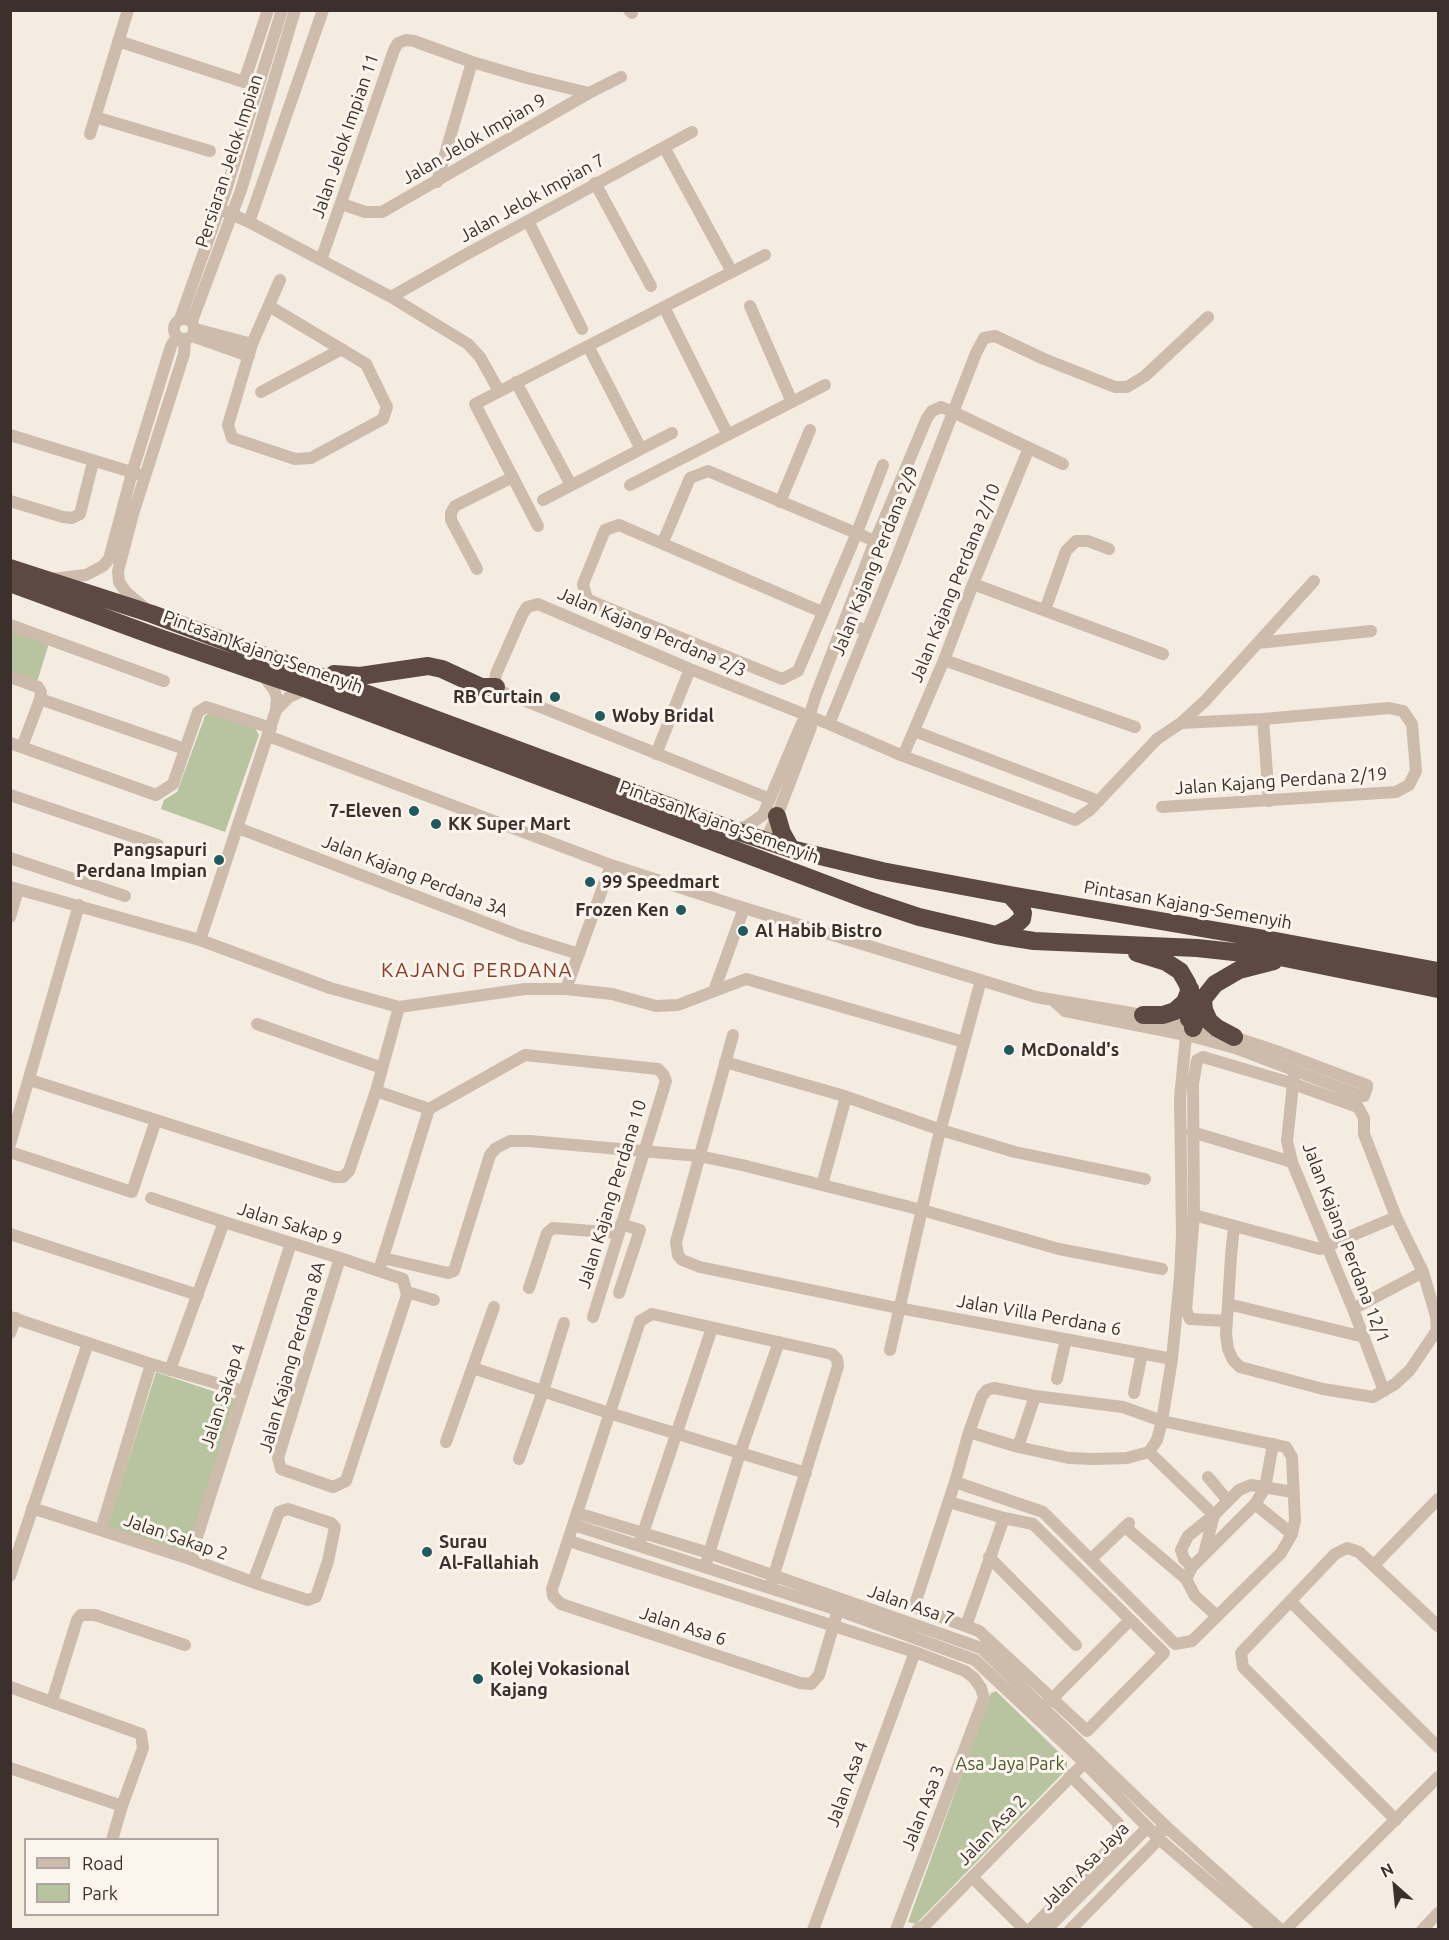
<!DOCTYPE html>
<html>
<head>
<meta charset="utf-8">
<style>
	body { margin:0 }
	#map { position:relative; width:1449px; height:1940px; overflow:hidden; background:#f4ebe1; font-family:Ubuntu,sans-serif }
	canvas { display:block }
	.frame { position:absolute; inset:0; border:12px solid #3b302b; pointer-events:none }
	.legend { position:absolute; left:24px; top:1838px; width:195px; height:78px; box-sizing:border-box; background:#fbf5ee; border:2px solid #aea6a0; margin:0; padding:8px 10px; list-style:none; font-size:18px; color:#3b302b }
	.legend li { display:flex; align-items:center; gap:12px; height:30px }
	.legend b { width:30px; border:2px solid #aea6a0 }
	.north { position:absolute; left:1365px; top:1856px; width:60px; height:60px; -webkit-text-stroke:4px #fbf5ee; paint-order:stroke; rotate:333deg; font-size:16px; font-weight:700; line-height:24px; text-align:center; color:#3b302b }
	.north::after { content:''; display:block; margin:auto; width:21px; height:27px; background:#3b302b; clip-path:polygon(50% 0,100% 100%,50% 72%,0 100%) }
</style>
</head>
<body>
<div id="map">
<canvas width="1449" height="1940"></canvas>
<div class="frame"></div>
<ul class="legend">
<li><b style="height:8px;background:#cdbbac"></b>Road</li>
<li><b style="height:16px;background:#b8c4a0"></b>Park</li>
</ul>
<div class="north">N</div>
</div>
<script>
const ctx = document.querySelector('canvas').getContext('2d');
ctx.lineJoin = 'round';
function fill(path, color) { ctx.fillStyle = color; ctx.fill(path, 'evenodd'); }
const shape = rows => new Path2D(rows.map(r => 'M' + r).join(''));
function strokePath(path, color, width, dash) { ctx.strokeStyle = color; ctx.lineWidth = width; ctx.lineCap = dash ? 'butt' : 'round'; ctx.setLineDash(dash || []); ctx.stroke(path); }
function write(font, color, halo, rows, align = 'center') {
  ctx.font = font + ' Ubuntu,sans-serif'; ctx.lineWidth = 6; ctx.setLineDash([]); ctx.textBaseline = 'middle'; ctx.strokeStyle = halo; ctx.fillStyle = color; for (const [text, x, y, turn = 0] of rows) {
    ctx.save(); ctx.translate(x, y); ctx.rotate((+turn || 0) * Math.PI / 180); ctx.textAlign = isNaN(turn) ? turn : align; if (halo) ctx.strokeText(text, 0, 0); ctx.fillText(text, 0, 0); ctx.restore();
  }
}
const green = shape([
	[11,631,49,643,37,682,11,673],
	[211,712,253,725,259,735,225,832,161,809,164,800,177,792,205,716],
	[156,1372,236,1399,187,1554,107,1528],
	[996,1691,1067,1760,1067,1769,916,1924,908,1922,991,1693]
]);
const minor = shape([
	[629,10,632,13],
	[118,41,244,82,268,10],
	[95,117,210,151],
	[90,134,128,10],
	[664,147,732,272],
	[437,182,472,62],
	[595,183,651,286],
	[342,204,365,212,382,212,589,93,621,77],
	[220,209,249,222,391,297,468,344,480,357,499,391],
	[528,221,582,329],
	[249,222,323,10],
	[321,260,394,50,398,43,406,40,414,41,472,62,527,78,589,93],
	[391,297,465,255,692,132],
	[269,306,366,364,387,407,383,419,311,458,295,459,232,438,228,425,252,344,280,280],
	[750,306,792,402],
	[664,307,728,435],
	'174 329a10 10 0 1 1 20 0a10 10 0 1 1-20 0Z',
	[180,319,226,190,282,10],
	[192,321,241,190,295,10],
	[195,329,252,344],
	[192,336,249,356],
	[588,346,641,449],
	[516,382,571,485],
	[261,392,342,349],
	[10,435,138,474],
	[630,485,825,385],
	[543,500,672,433],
	[10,501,63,517,72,518,80,514,93,462],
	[780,502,810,430],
	[538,526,475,404,765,255],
	[663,542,690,478,708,471,875,541],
	[477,569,451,520,451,513,455,506,513,477],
	[52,579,86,575,103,566,109,559,132,473,171,346,177,336],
	[973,584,1163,654],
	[145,608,126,592,119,582,118,571,133,514,184,354,185,339],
	[1045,610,1066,551,1076,541,1088,541,1109,549],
	[822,612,619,525,605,530,583,584,587,599,598,604,782,679,798,671,856,535,883,465],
	[844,622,867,631],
	[10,625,164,681],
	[1258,643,1371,631],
	[944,660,1135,727],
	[10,677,38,687,41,692,40,699,185,749],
	[276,710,289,697,307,689],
	[1263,719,1269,801],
	[829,724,897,557,976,353,984,338,995,336,1044,359,1115,387,1127,387,1145,376,1208,317],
	[914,731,1099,801],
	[268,736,611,865,731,904,1036,997,1143,1015,1234,1037,1282,1053,1367,1085,1367,1087,1364,1096,1362,1096,1235,1048,1191,1036,1065,1011,1054,1001],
	[10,743,156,795,173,784,198,712,206,707,271,728],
	[22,747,40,699],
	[656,754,690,669],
	[903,756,944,660,973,584,1029,448],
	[10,795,158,845],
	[770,799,498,690,495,681,496,674,522,615,527,607,538,604,690,669,829,724,903,756,1075,820,1090,810,1157,739,1181,723,1205,701,1314,581],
	[1162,807,1396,792,1409,785,1416,771,1412,724,1403,711,1389,708,1263,719,1181,723],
	[238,828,521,936,579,954],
	[734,830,747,826,763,815,802,723,809,717],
	[765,841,777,816,811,727,809,717,816,695,875,541,927,418,932,411,941,407,953,412,1063,464],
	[10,858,125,896],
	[10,887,200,940,330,988,399,1007,525,989,566,989,612,994,656,1006,678,1005,746,979,964,1042],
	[10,917,18,890],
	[200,940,276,710,277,698,274,690,263,675],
	[566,989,611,865],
	[714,991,744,908],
	[257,1024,382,1068],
	[733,1035,676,1242,678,1255,682,1260,700,1267,888,1306,1172,1359],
	[725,1062,841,1095,941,1130,1015,1152,1145,1179],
	[1294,1075,1287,1141,1292,1162,1353,1309,1384,1391],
	[30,1080,335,1177,343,1177,349,1171,376,1091,399,1007],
	[376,1091,429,1109],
	[1192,1132,1292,1162],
	[10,1144,79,905],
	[10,1152,132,1192,156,1120],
	[822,1185,846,1097],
	[151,1198,224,1222,291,1243,340,1258,403,1279,407,1295,346,1481,333,1487,281,1469,278,1458,340,1258],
	[1194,1215,1320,1249,1396,1217],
	[10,1234,198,1295],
	[383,1258,448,1273,454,1271,490,1155,496,1148,510,1141,529,1141,699,1156,742,1165,922,1210,1059,1249,1162,1269],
	[381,1264,429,1109,525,1055,658,1069,663,1074,666,1081,593,1317],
	[529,1288,547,1233,553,1228,619,1233],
	[407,1292,434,1300],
	[619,1293,640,1230,621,1224],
	[1228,1304,1364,1337],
	[1353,1309,1423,1272],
	[10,1317,151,1364,243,1391],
	[1227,1321,1190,1319,1186,1310,1194,1215,1193,1084,1197,1060,1203,1057,1291,1083,1358,1107,1364,1118,1364,1134,1396,1217,1423,1272,1436,1316,1437,1330,1410,1370,1395,1384,1373,1397,1323,1389,1240,1367,1233,1360,1228,1349,1226,1334,1228,1304,1231,1256,1234,1226],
	[10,1333,16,1318],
	[890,1350,937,1143,981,980],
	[473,1368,609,1413,806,1473],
	[170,1370,224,1222],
	[1057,1379,1066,1339],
	[1134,1393,1142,1353],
	[969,1432,982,1396,987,1390,994,1388,1035,1396,1123,1407,1162,1421,1286,1447,1292,1457,1295,1520,1292,1534,1281,1553,1192,1641,1175,1644,1043,1512,955,1482,969,1432,1018,1447,1069,1458,1094,1459,1127,1458,1149,1452,1157,1440,1162,1421,1172,1359,1180,1277,1182,1235,1180,1098,1187,1026],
	[446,1442,494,1307],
	[1018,1447,1035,1396],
	[1149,1452,1214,1515,1204,1554],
	[519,1459,543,1391,564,1323],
	[1208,1477,1228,1501],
	[949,1502,1004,1518,1033,1524,1164,1653,1087,1731,979,1631,917,1608,916,1601,955,1482],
	[1255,1504,1292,1534],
	[32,1508,190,1559,258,1584,308,1600,316,1597,328,1561,335,1527,331,1523,288,1509,279,1512,253,1582],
	[577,1513,709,1553,981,1648,1171,1831],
	[574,1525,838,1610,975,1660,1084,1762,1159,1839,1265,1930],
	[1125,1527,1186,1579],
	[101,1530,151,1364],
	[641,1539,712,1328],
	[569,1541,915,1652,965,1671,974,1678,981,1688,984,1698,896,1930],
	[989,1557,1076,1645],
	[190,1559,291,1243],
	[1091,1559,1129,1523],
	[707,1560,740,1453,779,1342],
	[1374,1565,1438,1499],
	[1192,1567,1184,1559,1181,1550,1188,1536,1214,1515,1239,1490,1251,1485,1293,1492],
	[10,1576,88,1343],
	[770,1588,838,1366,837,1359,832,1354,652,1314,640,1321,552,1589,553,1596,561,1604,800,1683,811,1684,819,1675,838,1610],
	[1290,1601,1438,1747],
	[1217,1616,1195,1596,1186,1579,1192,1567,1255,1504,1265,1488,1273,1444],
	[966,1626,1004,1518],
	[10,1687,141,1734,143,1748,122,1806,112,1840],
	[52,1701,77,1620,81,1615,95,1615,185,1645],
	[1047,1704,1130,1620],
	[10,1768,122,1806],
	[1396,1820,1243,1667,1241,1653,1335,1554,1347,1548,1359,1552,1438,1626],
	[1164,1829,1171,1831,1281,1930],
	[972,1877,1025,1930],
	[813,1930,915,1652],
	[917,1930,925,1925,1088,1759],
	[1030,1930,1119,1839,1118,1823,1070,1775],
	[1046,1930,1148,1827],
	[1070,1930,1159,1839,1158,1831],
	[1285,1930,1438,1777],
	[1422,1930,1438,1913]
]);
const highway = shape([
	[10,568,152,614,733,830,791,849,882,871,1010,895,1265,939,1438,971],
	[10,583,157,637,307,689,868,900,919,917,996,935,1034,941,1197,948,1280,957,1438,989],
	[334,674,360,676,428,666,442,669,481,687,496,687],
	[777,816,782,833,791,849],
	[996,935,1013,927,1022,919,1023,913,1021,907,1010,895],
	[1137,953,1166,962,1180,971,1187,983,1193,999,1189,1019],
	[1203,999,1204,1010,1209,1021,1217,1028,1234,1037],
	[1143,1015,1163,1015,1175,1011,1185,1002,1190,989],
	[1193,1028,1203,999,1215,984,1239,970,1274,961]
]);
const markers = [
	[555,697,6,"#1f5a5e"],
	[600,716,6,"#1f5a5e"],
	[414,811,6,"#1f5a5e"],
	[436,824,6,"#1f5a5e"],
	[219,860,6,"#1f5a5e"],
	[590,882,6,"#1f5a5e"],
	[681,910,6,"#1f5a5e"],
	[743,931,6,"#1f5a5e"],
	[1009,1050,6,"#1f5a5e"],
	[427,1552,6,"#1f5a5e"],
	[478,1679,6,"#1f5a5e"]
];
const streetNames = [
	["Jalan Jelok Impian 11",345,136,-71],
	["Jalan Jelok Impian 9",474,139,-30],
	["Persiaran Jelok Impian",229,161,-72],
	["Jalan Jelok Impian 7",532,198,-29],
	["Jalan Kajang Perdana 2/9",875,561,-68],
	["Jalan Kajang Perdana 2/10",955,583,-68],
	["Jalan Kajang Perdana 2/3",652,632,23],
	["Pintasan Kajang-Semenyih",263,652,20],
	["Jalan Kajang Perdana 2/19",1281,781,-4],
	["Pintasan Kajang-Semenyih",719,822,20],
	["Jalan Kajang Perdana 3A",415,876,21],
	["Pintasan Kajang-Semenyih",1188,905,10],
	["Jalan Kajang Perdana 10",612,1194,-73],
	["Jalan Sakap 9",290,1224,17],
	["Jalan Kajang Perdana 12/1",1346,1243,69],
	["Jalan Villa Perdana 6",1039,1315,10],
	["Jalan Kajang Perdana 8A",292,1357,-74],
	["Jalan Sakap 4",223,1396,-72],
	["Jalan Sakap 2",176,1537,19],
	["Jalan Asa 7",911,1605,19],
	["Jalan Asa 6",683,1626,18],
	["Jalan Asa 4",847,1784,-70],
	["Jalan Asa 3",923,1808,-69],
	["Jalan Asa 2",992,1830,-46],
	["Jalan Asa Jaya",1085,1866,-45]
];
const poiNames = [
	["RB Curtain",543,697,"right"],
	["Woby Bridal",612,716],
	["7-Eleven",402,811,"right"],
	["KK Super Mart",448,824],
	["Pangsapuri",207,850,"right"],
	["Perdana Impian",207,871,"right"],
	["99 Speedmart",602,882],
	["Frozen Ken",669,910,"right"],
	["Al Habib Bistro",755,931],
	["McDonald's",1021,1050],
	["Surau",439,1542],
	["Al-Fallahiah",439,1563],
	["Kolej Vokasional",490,1669],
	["Kajang",490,1690]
];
const parkNames = [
	["Asa Jaya Park",1010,1764]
];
const neighbourhoodNames = [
	["KAJANG PERDANA",477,970]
];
fill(green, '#b8c4a0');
strokePath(minor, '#cdbbac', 12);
strokePath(highway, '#5c4a42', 18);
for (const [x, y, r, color] of markers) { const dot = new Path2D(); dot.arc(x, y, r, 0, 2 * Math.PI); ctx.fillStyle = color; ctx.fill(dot); strokePath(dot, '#fbf5ee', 2); }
write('18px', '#3b302b', '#fbf5ee', streetNames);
write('bold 18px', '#3b302b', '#fbf5ee', poiNames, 'left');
write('18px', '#4a5a2e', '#fbf5ee', parkNames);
ctx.letterSpacing = '1.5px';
write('20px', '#8c3b22', '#fbf5ee', neighbourhoodNames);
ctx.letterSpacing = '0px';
</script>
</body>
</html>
